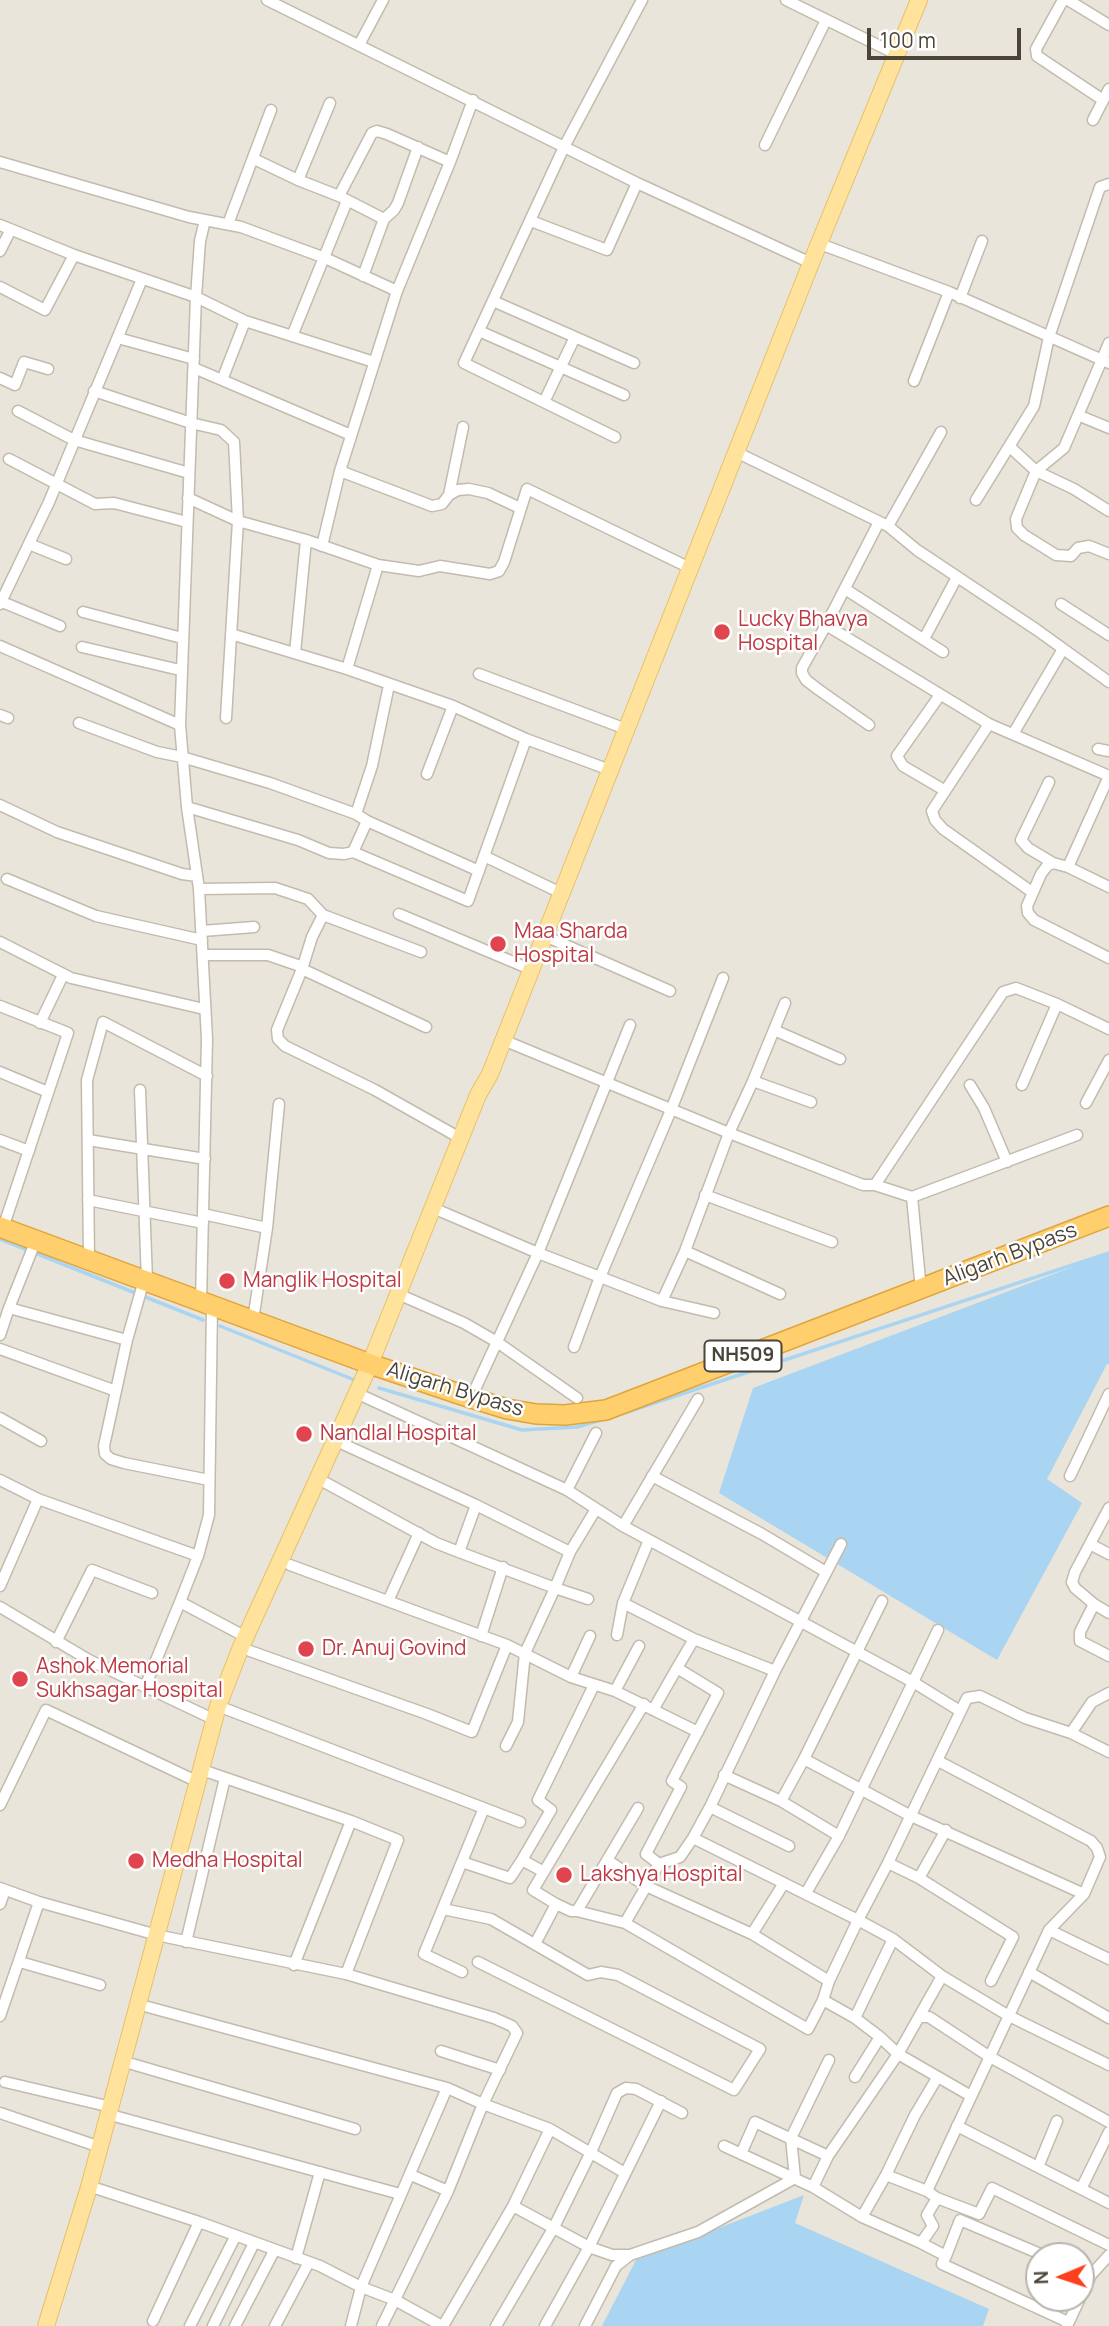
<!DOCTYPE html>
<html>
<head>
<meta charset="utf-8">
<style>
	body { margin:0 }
	#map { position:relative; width:1109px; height:2326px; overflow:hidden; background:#f6f3ec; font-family:Manrope,sans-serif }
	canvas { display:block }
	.north { position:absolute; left:1025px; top:2242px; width:70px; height:70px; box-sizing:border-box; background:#fff; border:2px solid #b7b4b0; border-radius:50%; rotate:268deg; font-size:19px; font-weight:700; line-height:28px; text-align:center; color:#4b4439 }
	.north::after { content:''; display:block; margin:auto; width:24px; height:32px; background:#fc3f1d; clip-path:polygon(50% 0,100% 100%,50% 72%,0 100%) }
	.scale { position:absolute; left:867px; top:28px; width:154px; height:32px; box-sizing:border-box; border:4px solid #4b4439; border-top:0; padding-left:9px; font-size:21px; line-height:24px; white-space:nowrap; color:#4b4439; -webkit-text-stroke:5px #fff; paint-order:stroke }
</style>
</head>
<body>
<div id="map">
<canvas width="1109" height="2326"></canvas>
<div class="north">N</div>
<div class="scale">100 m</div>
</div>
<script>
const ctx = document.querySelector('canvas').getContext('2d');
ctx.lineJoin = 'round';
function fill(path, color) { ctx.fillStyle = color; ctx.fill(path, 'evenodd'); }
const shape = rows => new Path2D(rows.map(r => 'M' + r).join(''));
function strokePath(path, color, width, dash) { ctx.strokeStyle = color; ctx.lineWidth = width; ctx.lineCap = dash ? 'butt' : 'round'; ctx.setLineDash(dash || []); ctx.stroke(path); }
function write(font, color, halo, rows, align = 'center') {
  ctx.font = font + ' Manrope,sans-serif'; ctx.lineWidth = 5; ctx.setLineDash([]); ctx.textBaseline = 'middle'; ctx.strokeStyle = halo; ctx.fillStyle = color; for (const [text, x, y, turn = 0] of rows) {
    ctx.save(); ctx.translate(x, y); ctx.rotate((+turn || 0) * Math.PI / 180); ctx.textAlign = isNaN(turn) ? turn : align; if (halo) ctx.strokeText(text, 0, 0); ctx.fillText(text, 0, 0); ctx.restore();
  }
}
const residential = shape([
	[0,0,1109,0,1109,2326,0,2326],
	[1039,2256,1081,2256,1081,2298,1039,2298]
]);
const water = shape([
	[1109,1253,1109,1364,1107,1364,1047,1479,1082,1503,997,1660,719,1493,753,1388],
	[804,2195,795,2223,989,2309,983,2326,602,2326,636,2260]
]);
const stream = shape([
	[0,1239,203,1320],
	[220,1326,352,1379],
	[379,1388,522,1430,577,1427,604,1419],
	[615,1416,1109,1253]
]);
const street = shape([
	[267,0,637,183,811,263],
	[786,0,898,55],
	[1063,0,1036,49,1037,56,1103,100],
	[1068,0,1109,25],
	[359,45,383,0],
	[1093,120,1109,89],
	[765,145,826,20],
	[254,159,298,180,339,196,384,219,363,276],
	[0,162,189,217,241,227,325,258,397,291],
	[298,180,330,103],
	[339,196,372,133,377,131,387,134,450,162],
	[384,219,394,210,398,203,418,147],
	[531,221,607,250,637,183],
	[228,224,271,110],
	[0,225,74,255,196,297,245,321,374,362],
	[820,244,949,292,1109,363],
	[0,251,10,231],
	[0,287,45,310,74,255],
	[960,298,982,241],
	[493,301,634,363],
	[245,321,222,380,351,435],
	[479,331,624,395],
	[292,336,347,201],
	[118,338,194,359],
	[1109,343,1064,448,1036,471,1074,489,1109,511],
	[194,368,222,380],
	[0,378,15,385,24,362,48,369],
	[914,381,949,292],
	[94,391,191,423,221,430,234,442,238,521,226,718],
	[544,402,575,337],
	[18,411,74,440,189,473],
	[1080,416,1109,428],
	[615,437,464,363,564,147,642,0],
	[1010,447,1036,471,1016,519,1017,528,1024,535,1056,555,1071,556,1078,548,1089,546,1109,554],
	[738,453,888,526,941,432],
	[9,459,95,504,114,503,187,522],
	[340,471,397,291,450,162,473,100],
	[449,495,463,427],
	[188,498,238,521,306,540,378,565,419,571,440,566,490,574,499,571,504,562,527,489,690,568],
	[976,500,1034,406,1049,337,1100,187,1109,184],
	[879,522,826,625,989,724,1109,776],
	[888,526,917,550,1037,630,1109,682],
	[29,544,66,559],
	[322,546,340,471,432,506,442,504,449,495,458,490,469,489,488,493,520,508],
	[845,589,943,652],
	[0,601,60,626],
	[0,604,49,502,142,279],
	[1061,604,1109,635],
	[83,612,182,638],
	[826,625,802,668,802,673,806,680,819,690,869,725],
	[231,634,347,669,453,706,526,739,610,770],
	[924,639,957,577],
	[0,646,180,725],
	[82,647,180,670],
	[295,653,306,540],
	[347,669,378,565],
	[479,674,626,729],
	[940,695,897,756,903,766,944,790],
	[0,715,8,718],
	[79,723,157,752,182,757,270,783,356,814,372,766,389,685],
	[989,724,932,811,935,820,943,829,1032,892],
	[1013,734,1063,649],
	[1098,749,1109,751],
	[427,774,453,706],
	[1049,782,1021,840,1028,848,1053,863],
	[0,805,57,832,182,874,197,876],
	[187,807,298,840,329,853,344,854,353,852,468,901,526,739],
	[356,814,367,821,479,871],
	[353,852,367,821],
	[484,856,561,893],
	[1068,867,1109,776],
	[7,879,96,916,202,940],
	[1109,887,1068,867,1053,863,1047,866,1041,874,1027,906,1028,913,1034,920,1109,958],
	[199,889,275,888,308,899,323,915,312,937,302,969],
	[399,914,530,969],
	[323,915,421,952],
	[202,931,254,927],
	[545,936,670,991],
	[0,942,71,978,204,1009],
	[204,955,268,955,303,967],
	[0,1006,68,1033,3,1228],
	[40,1023,63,975],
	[426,1027,302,969,277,1030,278,1039,285,1046,375,1090,460,1138],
	[774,1030,840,1059],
	[503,1040,729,1133,863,1185,875,1185,1003,992,1016,988,1057,1004,1109,1029],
	[0,1072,48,1092],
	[753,1081,811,1102],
	[970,1085,984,1108,1007,1162],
	[1022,1085,1057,1004],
	[140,1090,147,1281],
	[1086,1103,1109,1060],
	[0,1140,29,1151],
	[88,1140,205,1159],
	[875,1185,912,1197],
	[705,1195,832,1242],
	[88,1200,203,1223],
	[440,1211,538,1253,662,1301,714,1313],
	[203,1214,267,1228],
	[36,1240,9,1308,127,1340],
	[685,1251,780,1294],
	[89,1259,87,1080,103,1022,207,1076],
	[144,1280,127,1340,104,1446,105,1454,111,1459,124,1463,209,1480],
	[921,1290,912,1197,1077,1135],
	[405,1297,464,1323,497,1342,577,1398],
	[201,1301,207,1039,199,889,187,807,180,725,196,297,200,241,205,220],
	[662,1301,685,1251,729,1133,753,1081,785,1003],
	[212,1305,209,1515,198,1556,180,1602,246,1637],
	[253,1320,267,1228,279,1104],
	[0,1335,9,1308],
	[574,1347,600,1277,671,1110,723,978],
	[0,1349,116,1391],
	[365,1397,567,1490,623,1526,913,1682,960,1711],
	[471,1398,538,1253,630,1025],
	[0,1418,41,1441],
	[343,1444,476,1505,570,1552],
	[652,1476,762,1534,826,1572],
	[1070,1476,1109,1394],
	[0,1480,38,1499],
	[326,1483,436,1543,459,1552],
	[567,1490,596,1433],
	[476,1505,459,1552,555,1588,570,1552,596,1509],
	[1109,1508,1075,1572,1072,1582,1075,1588,1094,1604,1109,1613],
	[623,1526,698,1399],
	[649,1540,623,1603,694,1639,775,1671],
	[1090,1544,1109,1554],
	[290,1565,507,1645,571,1677,615,1691,698,1732],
	[0,1586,38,1499,198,1556],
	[388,1601,419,1533],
	[1094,1604,1080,1632,1080,1641,1109,1656],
	[0,1607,89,1660,213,1719],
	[617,1635,623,1603],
	[481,1636,503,1567],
	[56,1642,92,1570,152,1593],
	[250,1651,427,1714,472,1732,507,1645],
	[677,1668,694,1639],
	[571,1677,590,1636],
	[145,1687,180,1602],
	[615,1691,639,1646],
	[218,1706,520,1822],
	[653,1710,677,1668,718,1693,672,1781,681,1787,646,1854,659,1864],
	[1071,1733,1092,1702,1109,1693],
	[506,1746,518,1722,525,1653,555,1588,588,1599],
	[1109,1752,1071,1733,1025,1718,980,1696,967,1698,888,1863,858,1920,893,1939,942,1976,1009,2016,1109,2065],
	[804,1759,911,1816,1084,1894],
	[208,1772,351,1821,398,1840,346,1974],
	[724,1775,781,1801,839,1836],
	[781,1801,804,1759,882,1601],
	[0,1805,46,1710,196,1781],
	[710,1807,789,1846],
	[693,1838,858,1920,829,1981,823,2000,855,2018,880,2037,855,2077],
	[607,1860,646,1886,752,1934,829,1981],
	[462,1862,510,1878,522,1860],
	[888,1863,919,1878,1013,1937,991,1981],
	[544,1872,522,1860,551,1810,538,1800,594,1685],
	[919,1878,946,1830],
	[0,1888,39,1902,157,1935],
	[806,1893,839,1836,938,1630],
	[0,1904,5,1890],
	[556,1904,571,1911,577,1911,638,1808],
	[443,1909,491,1919,588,1975,601,1972,618,1975,760,2049,734,2090,478,1962],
	[577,1911,625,1923],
	[1049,1930,1109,1959],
	[752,1934,784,1883],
	[186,1942,225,1778],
	[535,1944,556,1904,533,1890,644,1704],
	[20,1962,100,1985],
	[294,1965,351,1821],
	[462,1972,424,1954,484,1808],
	[1029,1972,1109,2018],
	[823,2000,808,2029,625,1923,659,1864,680,1857,693,1838,710,1807,775,1671,841,1544],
	[148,2007,447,2088,483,2104,517,2033,512,2026,494,2018,346,1974,166,1937],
	[0,2016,39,1902],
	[919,2017,929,2017,990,2057,1109,2122],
	[855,2018,893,1939],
	[880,2037,898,2054,971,2096],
	[441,2051,500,2070],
	[132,2064,355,2129],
	[5,2082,111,2107],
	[0,2113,100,2147],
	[118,2117,400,2194],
	[957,2126,1109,2203],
	[724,2146,813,2187,862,2217,921,2243],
	[741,2154,755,2122,828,2156],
	[1038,2167,1057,2121],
	[411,2175,448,2191],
	[886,2175,915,2115,937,2078],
	[813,2187,828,2156,898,2054,942,1976],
	[98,2189,199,2222,320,2266,361,2287,395,2300,442,2326],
	[1081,2189,1109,2132],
	[927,2191,937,2198,927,2215,933,2226,921,2243,946,2256,942,2264,1068,2322],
	[937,2198,979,2214,992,2188,1109,2245],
	[513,2206,589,2247,612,2255,630,2255],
	[862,2217,886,2175,927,2191,1049,1930,1084,1894,1100,1857,1097,1848,1091,1841,938,1761],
	[946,2256,960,2220,1045,2256],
	[296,2258,320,2172],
	[1081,2296,1091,2275,1109,2255],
	[153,2321,199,2222],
	[190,2326,235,2237],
	[213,2326,254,2243],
	[235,2326,274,2251],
	[275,2326,309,2262],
	[351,2326,361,2287,447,2088],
	[382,2326,448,2191,483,2104,550,2129],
	[443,2326,513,2206,550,2129,625,2173],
	[496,2326,554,2227,591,2152,617,2093,626,2088,636,2089,682,2113],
	[545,2326,589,2247,661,2101],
	[585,2326,616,2266,630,2255,698,2232,795,2178,791,2138,829,2060],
	[1067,2326,1080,2298]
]);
const primary = shape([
	[46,2326,89,2187,218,1706,241,1647,370,1364,478,1095,490,1074,811,263,919,0]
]);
const highway = shape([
	[0,1227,370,1364,471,1398,507,1409,536,1414,565,1415,606,1410,1109,1216]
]);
const markers = [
	[722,632,9,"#e0444e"],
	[498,944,9,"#e0444e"],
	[227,1281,9,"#e0444e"],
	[304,1434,9,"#e0444e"],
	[306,1649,9,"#e0444e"],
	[20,1679,9,"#e0444e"],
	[136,1861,9,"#e0444e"],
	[564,1875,9,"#e0444e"]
];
const shields = [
	[743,1356,77]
];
const shieldNames = [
	["NH509",743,1356]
];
const healthNames = [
	["Lucky Bhavya",738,620],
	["Hospital",738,644],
	["Maa Sharda",514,932],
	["Hospital",514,956],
	["Manglik Hospital",243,1281],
	["Nandlal Hospital",320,1434],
	["Dr. Anuj Govind",322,1649],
	["Ashok Memorial",36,1667],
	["Sukhsagar Hospital",36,1691],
	["Medha Hospital",152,1861],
	["Lakshya Hospital",580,1875]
];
const streetNames = [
	["Aligarh Bypass",1010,1255,-21],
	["Aligarh Bypass",455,1390,17]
];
fill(residential, '#eae5da');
fill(water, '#a9d4f2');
strokePath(stream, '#a9d4f2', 3.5);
strokePath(street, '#c2bbae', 13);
strokePath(primary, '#e6c16a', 18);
strokePath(highway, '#e0a43c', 22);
strokePath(street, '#fff', 10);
strokePath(primary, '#ffe39c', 16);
strokePath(highway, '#ffcf6e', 19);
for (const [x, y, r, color] of markers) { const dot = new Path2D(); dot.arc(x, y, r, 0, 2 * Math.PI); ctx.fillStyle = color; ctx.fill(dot); strokePath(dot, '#fff', 2.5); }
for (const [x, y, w] of shields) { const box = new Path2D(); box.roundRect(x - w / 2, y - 15.5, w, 31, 5); ctx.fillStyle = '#fff'; ctx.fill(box); strokePath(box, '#4b4439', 2); }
write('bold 19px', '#4b4439', null, shieldNames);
write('21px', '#be3a42', '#fff', healthNames, 'left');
write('21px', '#4b4439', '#fff', streetNames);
</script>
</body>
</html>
